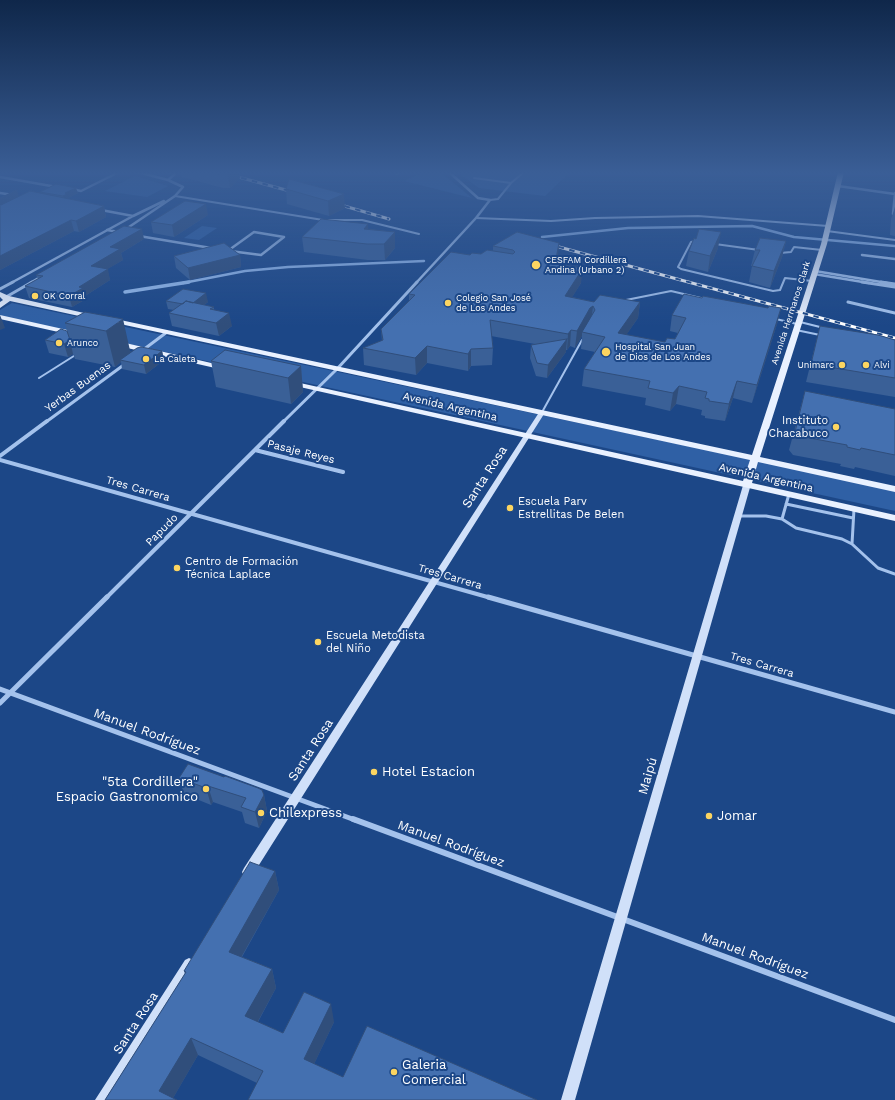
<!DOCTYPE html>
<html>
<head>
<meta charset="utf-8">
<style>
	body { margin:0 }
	canvas { display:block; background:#1c4787 }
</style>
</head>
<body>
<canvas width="895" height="1100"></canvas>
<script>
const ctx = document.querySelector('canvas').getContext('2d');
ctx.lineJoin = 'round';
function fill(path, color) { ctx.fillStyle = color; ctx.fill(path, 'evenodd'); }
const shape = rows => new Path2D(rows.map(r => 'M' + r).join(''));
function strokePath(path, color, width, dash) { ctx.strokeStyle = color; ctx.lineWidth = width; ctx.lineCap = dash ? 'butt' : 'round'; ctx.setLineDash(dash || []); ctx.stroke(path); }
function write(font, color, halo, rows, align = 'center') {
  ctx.font = font + ' "Work Sans",sans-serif'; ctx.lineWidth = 4; ctx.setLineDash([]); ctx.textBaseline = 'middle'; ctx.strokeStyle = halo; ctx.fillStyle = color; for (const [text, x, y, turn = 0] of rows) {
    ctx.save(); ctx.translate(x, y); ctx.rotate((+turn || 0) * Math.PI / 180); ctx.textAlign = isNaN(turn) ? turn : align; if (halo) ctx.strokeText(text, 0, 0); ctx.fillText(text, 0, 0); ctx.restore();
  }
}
const green = shape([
	[424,172,440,172,472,198,404,181],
	[457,172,570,172,545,196,479,188],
	[135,176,168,186,147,197,105,191],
	[202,226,217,228,199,240,184,238],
	[12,303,895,490,895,511,0,316,0,310]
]);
const streamFar1 = shape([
	[542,237,628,228,752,226,794,237,895,246],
	[183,283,245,271,288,267,424,261]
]);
const stream = shape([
	[125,292,189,282]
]);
const serviceFar1 = shape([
	[134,172,145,174],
	[474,178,511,183,524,172],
	[175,196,323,220],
	[490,200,498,199,511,183],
	[476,218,551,221,595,218,698,216,828,226],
	[329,220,362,220,419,234],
	[827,231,895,240],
	[696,241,691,242,678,267,681,269,773,291,780,290,785,278,812,281],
	[715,244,759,250],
	[780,253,791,252,794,247,822,250],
	[626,300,671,291,705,299],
	[776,319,797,324],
	[800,322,824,328],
	[796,330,820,335],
	[39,378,77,354],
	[541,414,582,340]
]);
const service = shape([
	[786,504,853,518],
	[739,516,766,516,782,519,789,494],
	[782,519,796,528,842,539,852,544,878,568,895,574],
	[852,544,854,509]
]);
const minorFar4 = shape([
	[151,172,145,174,168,180,175,174,169,172],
	[397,174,401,172],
	[0,177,57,187],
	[838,186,895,194],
	[72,189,81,191,117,173],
	[0,193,13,195],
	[101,210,133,216],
	[893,214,895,193],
	[126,229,175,196,183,187,168,180],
	[107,230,119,232],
	[139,236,211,248],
	[229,250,254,232,284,237,261,255,230,251],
	[862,255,895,259],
	[815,271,887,283],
	[814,274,869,283],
	[11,283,133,216,164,201],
	[30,283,42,276],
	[416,283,476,218,490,200,478,198,449,172]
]);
const minorFar3 = shape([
	[862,282,895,287],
	[881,282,895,284],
	[0,289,13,282],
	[6,297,32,282],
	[848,302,895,313],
	[143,350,167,332],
	[46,422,125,364],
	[283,422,337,369,417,282]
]);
const minorFar2 = shape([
	[255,450,343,472],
	[0,456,47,421],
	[0,460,491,598],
	[106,598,284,421]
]);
const minorFar1 = shape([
	[488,597,895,712],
	[0,689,355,820],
	[0,703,107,597]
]);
const minor = shape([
	[353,819,895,1020]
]);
const secondary = shape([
	[541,412,544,414,252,876,248,877,244,876,242,872,244,868,538,414,541,412],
	[744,482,750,482,751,484,575,1100,561,1100,744,482],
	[189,958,193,960,195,964,193,968,110,1100,95,1100,185,960,189,958]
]);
const primary = shape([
	[838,172,844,172,827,244,760,457,895,486,895,492,758,462,752,483,895,515,895,521,291,385,287,383,291,381,743,481,750,460,111,322,107,320,111,318,752,455,821,244,838,172],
	[0,292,9,296,93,315,97,317,93,319,10,301,0,308,0,302,3,300,0,297,0,292],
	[0,315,72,331,76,333,72,335,0,319,0,315],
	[114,341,117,341,224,366,228,368,224,370,114,345,114,341]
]);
const rail = shape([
	[220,172,297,193],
	[334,203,389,219],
	[548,244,895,338]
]);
const wall = shape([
	[181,172,239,172,240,178,230,188,223,188,182,177],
	[289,179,345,208,329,216,287,204,286,189],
	[40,192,78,193,68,198,68,199,104,206,106,217,79,232,74,231,0,270,0,198,19,196,40,193],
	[895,207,895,236,890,235,891,219],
	[208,215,174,237,153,233,151,222],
	[368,229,395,232,395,248,385,260,368,260,304,252,302,237],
	[517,232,558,258,556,264,581,283,572,297,594,302,640,302,638,318,626,335,665,342,675,339,678,333,670,331,672,315,702,298,768,308,781,308,777,324,752,403,733,398,725,421,705,418,705,416,701,415,702,410,676,404,670,411,645,405,646,398,582,386,584,369,595,352,581,349,582,336,575,348,570,346,567,350,566,350,566,352,547,378,536,376,530,358,531,345,535,344,491,336,493,348,492,365,471,366,468,371,427,363,416,375,364,365,363,348,382,341,381,329,409,301,409,294,481,254,493,251,493,246],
	[144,239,121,253,123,260,107,269,110,280,85,296,86,299,72,307,29,298,25,286,38,279,36,275],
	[786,241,782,257,770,288,749,282,752,266,751,266,755,250],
	[718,248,708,272,686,266,689,251],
	[240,255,241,267,190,280,176,268,174,256],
	[166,301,208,302,204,305,214,307,214,310,232,326,219,336,172,326,169,313,174,310,168,309],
	[85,312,131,352,162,351,164,360,146,374,122,369,121,362,115,367,75,359,73,354,68,357,49,353,45,340,67,331,65,323],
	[820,326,895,340,895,397,806,382],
	[211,361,301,366,303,392,291,404,216,387],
	[805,391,895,409,895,476,855,467,854,469,840,466,841,464,793,455,789,450],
	[179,778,264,795,267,811,259,828,245,823,242,812,213,802,211,805,184,794],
	[275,871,279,890,242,957,272,969,276,988,258,1022,283,1033,334,1022,314,1064,343,1077,257,1083,198,1055,173,1098,105,1100,185,974,184,971]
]);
const shadedWall = shape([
	[231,172,239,172,240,178,230,188,228,175],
	[76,188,78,193,68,198,68,199,64,201,63,196,65,193],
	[17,190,20,201,0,212,0,199],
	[344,194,345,208,329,216,328,201],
	[206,204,208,215,174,237,172,225],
	[104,206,106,217,79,232,76,221],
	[71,220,74,231,0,270,0,256],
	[368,224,369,239,364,229],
	[142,229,144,239,121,253,123,260,94,277,91,266,110,247],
	[395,232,395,248,385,260,384,244],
	[721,232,718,248,708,272,710,256],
	[786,241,782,257,770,288,774,271],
	[559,243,558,258,553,279,555,264],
	[240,255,241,267,190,280,188,268],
	[583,268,581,283,563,312,565,296],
	[108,269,110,280,85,296,86,299,72,307,69,296,79,287],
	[206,293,208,302,192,314,190,305],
	[640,302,638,318,616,350,618,333],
	[593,306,591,323,582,332,582,336,575,348,577,331,590,308],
	[781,308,777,324,752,403,757,385],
	[229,313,232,326,219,336,216,323],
	[0,315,5,328,0,330],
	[123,319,131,355,120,360,121,362,115,367,106,331],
	[571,330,570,346,567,350,568,334],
	[567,339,566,352,547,378,548,365],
	[70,340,73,354,68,357,64,344],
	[427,346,427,363,416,375,415,358],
	[471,349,471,366,468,371,468,354],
	[162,351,164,360,146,374,144,365],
	[301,366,303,392,291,404,288,378],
	[737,381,733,398,725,421,729,404],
	[679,386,676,404,670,411,673,393],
	[208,786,213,802,211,805,206,788],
	[264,795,267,811,259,828,255,812],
	[275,871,279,890,234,970,229,952],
	[272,969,276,988,251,1034,245,1016],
	[331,1004,334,1022,308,1077,304,1059],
	[191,1038,198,1055,172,1100,159,1091]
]);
const building = shape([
	[208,172,231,172,228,175,221,175,208,172],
	[289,179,344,194,328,201,286,189,289,179],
	[56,184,76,188,65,193,67,194,63,196,40,192,56,184],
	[17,190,0,199,0,198,17,190],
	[30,191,104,206,76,221,71,220,0,256,0,204,1,205,30,191],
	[185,201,206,204,172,225,151,222,185,201],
	[321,219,368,224,364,229,395,232,384,244,367,244,302,237,321,219],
	[124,226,142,229,110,247,120,249,91,266,108,269,79,287,83,288,69,296,25,286,43,276,36,275,124,226],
	[699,229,721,232,710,256,689,251,694,238,696,239,699,229],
	[517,232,559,243,555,264,583,268,565,296,594,302,600,295,640,302,618,333,665,342,667,338,675,339,686,318,672,315,684,294,702,298,703,296,768,308,769,306,781,308,757,385,737,381,729,404,709,401,709,399,705,398,707,392,679,386,673,393,648,388,650,381,584,369,605,337,582,332,595,310,593,306,590,308,577,331,571,330,568,334,490,320,493,348,471,349,468,354,427,346,415,358,363,348,383,340,381,329,415,295,409,294,451,252,470,255,472,253,481,254,487,250,513,254,515,252,513,250,493,246,517,232],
	[760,238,786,241,774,271,752,266,760,250,755,250,760,238],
	[224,243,240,255,188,268,174,256,224,243],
	[183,289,206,293,193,303,186,301,183,304,166,301,183,289],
	[186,301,214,307,210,309,229,313,216,323,169,313,186,301],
	[85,312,123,319,106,331,65,323,85,312],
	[820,326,878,335,895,340,895,378,811,364,820,326],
	[61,329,67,331,70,340,64,344,45,340,61,329],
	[567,339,548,365,537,363,531,345,567,339],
	[141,347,162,351,144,365,120,360,137,348,141,347],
	[225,350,301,366,288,378,211,361,225,350],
	[805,391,895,409,895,455,861,448,860,450,847,447,847,445,799,436,795,432,805,391],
	[188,764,224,777,225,776,258,788,262,790,264,795,255,812,241,807,246,798,208,786,206,788,179,778,188,764],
	[250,862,275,871,229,952,272,969,245,1016,283,1033,304,992,331,1004,304,1059,343,1077,367,1026,537,1100,248,1100,263,1071,191,1038,159,1091,177,1100,105,1100,186,972,184,971,250,862]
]);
const markers = [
	[536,265,5,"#fcd561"],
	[35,296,4,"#fcd561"],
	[448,303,4,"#fcd561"],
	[59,343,4,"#fcd561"],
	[606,352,5,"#fcd561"],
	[146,359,4,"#fcd561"],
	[842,365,4,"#fcd561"],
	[866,365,4,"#fcd561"],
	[836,427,4,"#fcd561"],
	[510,508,4,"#fcd561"],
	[177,568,4,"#fcd561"],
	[318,642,4,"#fcd561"],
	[374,772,4,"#fcd561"],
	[206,789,4,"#fcd561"],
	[261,813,4,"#fcd561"],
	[709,816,4,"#fcd561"],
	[394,1072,4,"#fcd561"]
];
const farPoinames = [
	["CESFAM Cordillera",545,260],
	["Andina (Urbano 2)",545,270],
	["OK Corral",43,296],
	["Colegio San José",456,298],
	["de Los Andes",456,308],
	["Arunco",67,343],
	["Hospital San Juan",615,347],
	["de Dios de Los Andes",615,357],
	["La Caleta",154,359],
	["Unimarc",834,365,"right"],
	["Alvi",874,365]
];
const farStreetnames = [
	["Avenida Hermanos Clark",791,313,-72]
];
const streetNames = [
	["Yerbas Buenas",78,387,-36],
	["Avenida Argentina",450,407,13],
	["Pasaje Reyes",301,452,14],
	["Avenida Argentina",766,478,13],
	["Tres Carrera",138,489,16],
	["Papudo",162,530,-45],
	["Tres Carrera",450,577,16],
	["Tres Carrera",762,665,16]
];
const poiNames = [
	["Instituto",828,421,"right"],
	["Chacabuco",828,434,"right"],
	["Escuela Parv",518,502],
	["Estrellitas De Belen",518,515],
	["Centro de Formación",185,562],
	["Técnica Laplace",185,575],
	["Escuela Metodista",326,636],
	["del Niño",326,649]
];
const nearStreetnames = [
	["Santa Rosa",485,477,-57],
	["Manuel Rodríguez",147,732,20],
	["Santa Rosa",311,750,-57],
	["Maipú",648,776,-74],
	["Manuel Rodríguez",451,844,20],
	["Manuel Rodríguez",755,956,20],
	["Santa Rosa",136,1023,-57]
];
const nearPoinames = [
	["Hotel Estacion",382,772],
	["\"5ta Cordillera\"",198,782,"right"],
	["Espacio Gastronomico",198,797,"right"],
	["Chilexpress",269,813],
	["Jomar",717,816],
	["Galeria",402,1065],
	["Comercial",402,1080]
];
fill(green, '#2f60a5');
strokePath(streamFar1, '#97bcee', 2.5);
strokePath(stream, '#97bcee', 3.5);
strokePath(serviceFar1, '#a4c2ec', 2);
strokePath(service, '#a4c2ec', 3);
strokePath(minorFar4, '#a4c2ec', 2.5);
strokePath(minorFar3, '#a4c2ec', 3);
strokePath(minorFar2, '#a4c2ec', 4);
strokePath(minorFar1, '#a4c2ec', 5);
strokePath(minor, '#a4c2ec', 6);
fill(secondary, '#d0e0f9');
fill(primary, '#e9f1ff');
strokePath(rail, '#fff', 3);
strokePath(rail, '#1c4787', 2, [5.5]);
fill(wall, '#3a6097');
fill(shadedWall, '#304e7b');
fill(building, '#4470b0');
strokePath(building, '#304e7b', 1);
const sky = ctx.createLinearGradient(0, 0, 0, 326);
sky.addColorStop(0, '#0f274a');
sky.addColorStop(0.53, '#3a5e96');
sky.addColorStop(1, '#3a5e9600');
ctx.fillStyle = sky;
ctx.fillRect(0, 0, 895, 326);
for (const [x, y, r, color] of markers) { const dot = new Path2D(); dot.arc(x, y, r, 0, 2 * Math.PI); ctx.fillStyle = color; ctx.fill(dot); strokePath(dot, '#1c4787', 1.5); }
write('9px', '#fff', '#1c4787', farPoinames, 'left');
write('9px', '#fff', '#1c4787', farStreetnames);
write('11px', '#fff', '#1c4787', streetNames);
write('11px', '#fff', '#1c4787', poiNames, 'left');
write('13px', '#fff', '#1c4787', nearStreetnames);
write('13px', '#fff', '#1c4787', nearPoinames, 'left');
</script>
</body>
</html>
